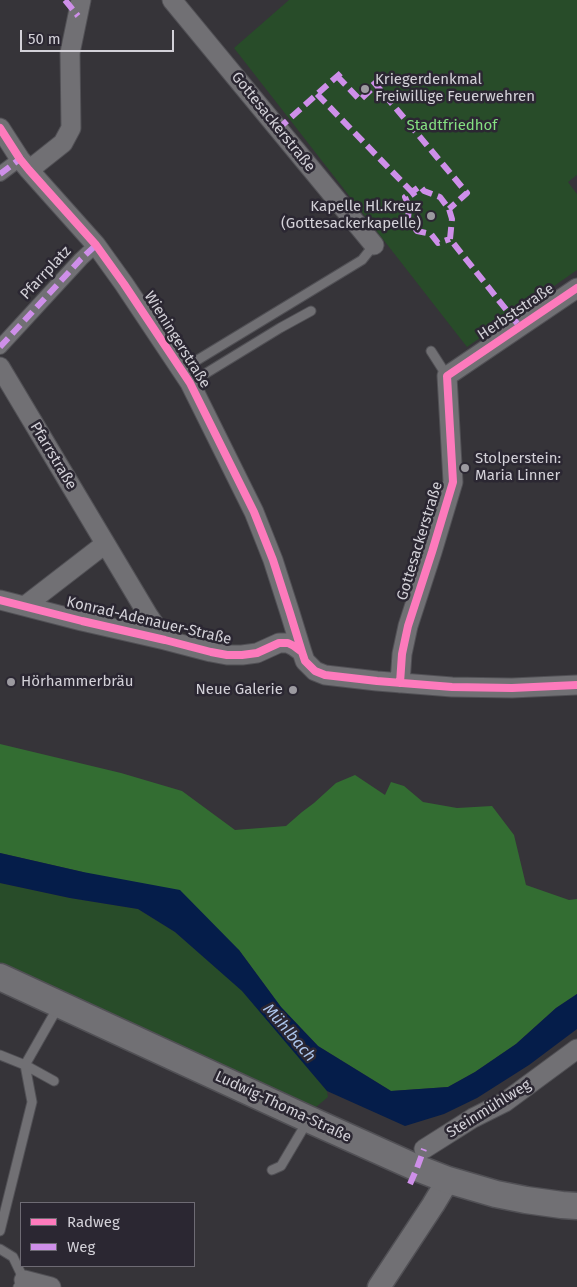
<!DOCTYPE html>
<html>
<head>
<meta charset="utf-8">
<style>
	body { margin:0 }
	#map { position:relative; width:577px; height:1287px; overflow:hidden; background:#363439; font-family:"Fira Sans",sans-serif }
	canvas { display:block }
	.legend { position:absolute; left:20px; top:1202px; width:175px; height:65px; box-sizing:border-box; background:#2b2732; border:1px solid #6e6b74; margin:0; padding:6px 9px; list-style:none; font-size:15px; color:#d3d1d8 }
	.legend li { display:flex; align-items:center; gap:10px; height:25px }
	.legend b { width:25px; border:1px solid #6e6b74 }
	.scale { position:absolute; left:20px; top:30px; width:154px; height:22px; box-sizing:border-box; border:2px solid #d3d1d8; border-top:0; padding-left:6px; font-size:15px; line-height:18px; white-space:nowrap; color:#d3d1d8; -webkit-text-stroke:4px #2b2732; paint-order:stroke }
</style>
</head>
<body>
<div id="map">
<canvas width="577" height="1287"></canvas>
<ul class="legend">
<li><b style="height:6px;background:#fd7abc"></b>Radweg</li>
<li><b style="height:6px;background:#ce8fe9"></b>Weg</li>
</ul>
<div class="scale">50 m</div>
</div>
<script>
const ctx = document.querySelector('canvas').getContext('2d');
ctx.lineJoin = 'round';
function fill(path, color) { ctx.fillStyle = color; ctx.fill(path, 'evenodd'); }
const shape = rows => new Path2D(rows.map(r => 'M' + r).join(''));
function strokePath(path, color, width, dash) { ctx.strokeStyle = color; ctx.lineWidth = width; ctx.lineCap = dash ? 'butt' : 'round'; ctx.setLineDash(dash || []); ctx.stroke(path); }
function write(font, color, halo, rows, align = 'center') {
  ctx.font = font + ' "Fira Sans",sans-serif'; ctx.lineWidth = 5; ctx.setLineDash([]); ctx.textBaseline = 'middle'; ctx.strokeStyle = halo; ctx.fillStyle = color; for (const [text, x, y, turn = 0] of rows) {
    ctx.save(); ctx.translate(x, y); ctx.rotate((+turn || 0) * Math.PI / 180); ctx.textAlign = isNaN(turn) ? turn : align; if (halo) ctx.strokeText(text, 0, 0); ctx.fillText(text, 0, 0); ctx.restore();
  }
}
const green = shape([
	[289,0,577,0,577,175,568,182,577,194,577,270,467,347,234,48],
	[0,883,70,898,138,909,175,932,242,990,327,1091,328,1097,316,1107,0,964]
]);
const forest = shape([
	[0,744,121,773,182,791,235,830,286,826,302,812,314,803,336,783,355,775,385,795,391,782,404,786,423,802,457,808,492,806,514,835,526,885,569,900,577,899,577,994,556,1008,516,1044,475,1072,448,1087,391,1091,318,1046,281,1007,239,950,83,872,0,853]
]);
const water = shape([
	[0,853,83,872,180,890,239,950,281,1007,318,1046,391,1091,448,1087,475,1072,516,1044,556,1008,577,994,577,1029,529,1065,477,1098,444,1114,405,1126,327,1091,242,991,175,932,138,909,70,898,0,883]
]);
const service = shape([
	[431,351,447,376],
	[181,370,362,260,374,245],
	[190,383,280,328,311,311],
	[0,1055,25,1065,54,1081],
	[272,1170,281,1166,307,1122],
	[0,1231,32,1102,25,1065,58,1007],
	[0,1249,13,1257,24,1280,18,1287]
]);
const pedestrian = shape([
	[0,174,20,159],
	[0,347,81,259,96,245]
]);
const minor = shape([
	[172,0,374,245],
	[0,128,20,159,29,170,96,245,124,284,190,383,254,512,273,560,290,613,302,652],
	[29,170,63,143,71,128,70,53,81,0],
	[0,367,148,615,165,640],
	[0,600,82,621,165,640,211,652,227,655,242,655,257,653,279,643,288,643,294,646,302,652,305,661,315,671,325,675,377,681,452,687,512,688,577,685],
	[26,605,105,544],
	[400,683,402,654,408,626,432,552,453,482,447,376,577,288],
	[424,1149,473,1118,505,1102,577,1049],
	[24,1280,51,1287]
]);
const tertiary = shape([
	[379,1287,433,1205,448,1180]
]);
const secondary = shape([
	[0,977,308,1119,417,1168,448,1180,496,1194,526,1200,562,1205,577,1206]
]);
const quiet = shape([
	[65,0,78,16],
	[337,76,360,100,376,85],
	[373,81,467,193,449,209],
	[317,94,412,192,405,197,409,207,408,219,417,231,431,234,438,243,450,239],
	[278,129,342,72],
	[0,174,20,159],
	[415,196,412,192,420,186,424,191,440,197,449,209,452,219,450,239,520,327],
	[0,347,81,259,96,245],
	[410,1184,417,1168,424,1149]
]);
const cycleway = shape([
	[0,128,20,159,29,170,96,245,124,284,190,383,254,512,273,560,290,613,302,652],
	[0,600,82,621,165,640,211,652,227,655,242,655,257,653,279,643,288,643,294,646,302,652,305,661,315,671,325,675,377,681,452,687,512,688,577,685],
	[400,683,402,654,408,626,432,552,453,482,447,376,577,288]
]);
const markers = [
	[365,89,5,"#9c9aa0"],
	[431,216,5,"#9c9aa0"],
	[465,468,5,"#9c9aa0"],
	[11,682,5,"#9c9aa0"],
	[293,690,5,"#9c9aa0"]
];
const poiNames = [
	["Kriegerdenkmal",375,80],
	["Freiwillige Feuerwehren",375,97],
	["Kapelle Hl.Kreuz",421,207,"right"],
	["(Gottesackerkapelle)",421,224,"right"],
	["Stolperstein:",475,459],
	["Maria Linner",475,476],
	["Hörhammerbräu",21,682],
	["Neue Galerie",283,690,"right"]
];
const streetNames = [
	["Gottesackerstraße",273,122,51],
	["Pfarrplatz",46,273,-47],
	["Herbststraße",516,312,-34],
	["Wieningerstraße",177,340,58],
	["Pfarrstraße",53,456,59],
	["Gottesackerstraße",420,541,-73],
	["Konrad-Adenauer-Straße",149,621,13],
	["Ludwig-Thoma-Straße",283,1107,25],
	["Steinmühlweg",489,1109,-32]
];
const parkNames = [
	["Stadtfriedhof",452,126]
];
const waterNames = [
	["Mühlbach",289,1033,49]
];
fill(green, '#284c29');
fill(forest, '#336d32');
fill(water, '#051d4a');
strokePath(service, '#515055', 11);
strokePath(pedestrian, '#515055', 16);
strokePath(minor, '#515055', 21);
strokePath(tertiary, '#515055', 25);
strokePath(secondary, '#515055', 29);
strokePath(service, '#717074', 9);
strokePath(pedestrian, '#717074', 14);
strokePath(minor, '#717074', 19);
strokePath(tertiary, '#717074', 22);
strokePath(secondary, '#717074', 26);
strokePath(quiet, '#ce8fe9', 6, [12, 6]);
strokePath(cycleway, '#fd7abc', 8);
for (const [x, y, r, color] of markers) { const dot = new Path2D(); dot.arc(x, y, r, 0, 2 * Math.PI); ctx.fillStyle = color; ctx.fill(dot); strokePath(dot, '#2b2732', 2); }
write('15px', '#d3d1d8', '#2b2732', poiNames, 'left');
write('15px', '#d3d1d8', '#2b2732', streetNames);
write('15px', '#84df81', '#2b2732', parkNames);
write('italic 16px', '#acc5ec', '#2b2732', waterNames);
</script>
</body>
</html>
